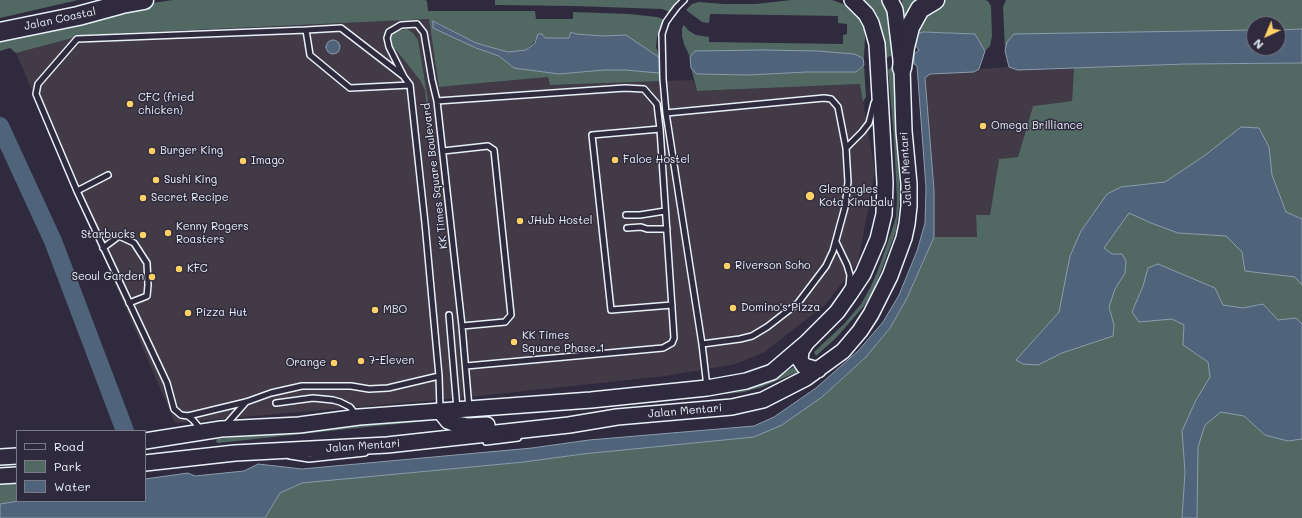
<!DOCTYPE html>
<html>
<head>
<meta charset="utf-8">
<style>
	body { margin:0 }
	#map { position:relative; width:1302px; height:518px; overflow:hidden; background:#2f2a3d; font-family:Mali,sans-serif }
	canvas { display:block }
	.legend { position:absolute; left:16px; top:430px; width:130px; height:72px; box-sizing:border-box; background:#2f2a3d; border:1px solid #797a88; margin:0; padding:5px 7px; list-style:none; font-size:12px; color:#e8f1f8 }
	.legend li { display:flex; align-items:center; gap:8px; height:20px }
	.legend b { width:20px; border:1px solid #797a88 }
	.north { position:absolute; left:1246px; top:16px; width:40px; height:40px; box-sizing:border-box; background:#2f2a3d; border:1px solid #797a88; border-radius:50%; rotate:224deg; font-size:11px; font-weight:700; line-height:16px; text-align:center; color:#e8f1f8 }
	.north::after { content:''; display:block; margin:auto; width:14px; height:18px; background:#ffd166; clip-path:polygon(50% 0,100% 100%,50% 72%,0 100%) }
</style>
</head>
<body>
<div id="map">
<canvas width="1302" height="518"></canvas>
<ul class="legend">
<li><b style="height:5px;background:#2f2a3d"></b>Road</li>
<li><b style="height:11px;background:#526863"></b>Park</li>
<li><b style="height:11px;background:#4f637a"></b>Water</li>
</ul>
<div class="north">N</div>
</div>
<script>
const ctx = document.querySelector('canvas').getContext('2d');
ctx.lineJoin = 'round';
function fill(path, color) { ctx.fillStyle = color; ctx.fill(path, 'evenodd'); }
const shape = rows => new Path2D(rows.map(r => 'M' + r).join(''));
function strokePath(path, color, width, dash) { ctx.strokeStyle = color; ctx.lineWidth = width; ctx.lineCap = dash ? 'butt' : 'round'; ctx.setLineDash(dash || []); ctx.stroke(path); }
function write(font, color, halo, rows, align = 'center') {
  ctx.font = font + ' Mali,sans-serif'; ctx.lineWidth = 3; ctx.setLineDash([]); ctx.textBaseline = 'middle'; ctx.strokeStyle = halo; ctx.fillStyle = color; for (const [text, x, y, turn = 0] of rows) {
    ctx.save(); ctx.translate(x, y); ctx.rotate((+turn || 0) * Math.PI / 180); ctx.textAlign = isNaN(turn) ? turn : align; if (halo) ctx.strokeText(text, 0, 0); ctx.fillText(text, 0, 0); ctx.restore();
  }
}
const built = shape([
	[429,19,440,87,548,77,550,85,693,80,697,91,860,84,875,172,858,263,825,305,763,353,732,365,665,376,460,398,175,423,16,53,84,35],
	[1009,67,1018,70,1074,68,1072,101,1033,106,1018,157,999,159,990,215,976,215,977,237,934,237,934,190,925,78,929,74,973,72,979,69]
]);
const green = shape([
	[0,0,78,0,0,18],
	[173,0,425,0,427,1,428,11,535,11,536,19,573,19,573,12,629,14,657,17,665,20,657,37,656,47,660,58,626,35,602,36,576,34,572,32,571,32,569,38,545,38,542,34,526,50,508,52,476,43,434,21,433,28,476,48,499,56,514,68,559,74,604,70,662,69,665,81,550,85,548,77,439,87,429,19,84,35,16,53,10,48,0,51,0,40,144,4],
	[495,0,678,0,670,12,662,9,574,6,495,5],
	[791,0,832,0,843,4,852,10,859,17,864,25,865,38,864,57,863,58,854,54,696,51,690,57,684,44,682,36,682,28,684,25,689,31,696,35,709,37,709,42,843,44,843,35,847,34,847,24,838,23,838,16,710,14,709,23,702,22,686,10,692,4,699,2,724,4,756,4],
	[863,0,888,0,894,56,890,56,883,60,869,7],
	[902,0,925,0,904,34,902,11],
	[946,0,985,0,988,1,991,6,992,36,990,46,985,51,975,34,923,32,917,34,927,15,938,2],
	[1006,0,1302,0,1302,29,1278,30,1278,24,1254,24,1254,30,1174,32,1007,42,1005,51,1003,7],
	[407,29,413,33,418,40,429,107,427,108,425,90,420,80,392,45,390,37,392,34,396,31],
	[1302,63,1302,518,265,518,280,493,302,483,524,462,583,454,754,437,822,397,866,357,890,328,907,298,934,237,977,237,976,215,990,215,999,159,1018,157,1033,106,1072,101,1074,68,1185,64],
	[864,65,866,97,863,102,860,84,697,91,691,68,697,74,748,75,807,72,856,72],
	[893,67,895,68,900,199,896,231,874,290,864,306,836,338,816,356,814,352,844,324,861,304,870,288,878,270,892,230,896,217,897,199,894,139,888,70,890,68],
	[796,366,800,371,762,387,744,392,594,408,559,410,467,418,465,416,761,383,782,374],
	[440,417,440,420,376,426,218,443,216,442,217,439],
	[17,482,17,501,19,501,0,504,0,483]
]);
const water = shape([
	[433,21,476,43,508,52,526,50,535,43,538,34,542,34,545,38,569,38,571,32,576,34,602,36,626,35,660,58,662,69,658,73,626,70,604,70,559,74,514,68,499,56,476,48,433,28,433,21],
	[1302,29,1302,63,1185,64,1018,70,1009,67,1005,51,1007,42,1014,34,1254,30,1254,48,1278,48,1278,30,1302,29],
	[923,32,975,34,985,51,979,69,974,72,930,74,925,78,934,190,934,237,907,298,890,328,866,357,822,397,782,425,754,437,583,454,524,462,302,483,280,493,265,518,0,518,0,504,19,501,145,501,145,479,188,473,195,476,244,471,258,464,302,469,532,448,589,440,754,426,774,417,816,388,858,351,883,322,899,295,917,251,925,223,926,188,917,66,914,64,914,54,919,50,915,45,917,34,923,32],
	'326 47a7 7 0 1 1 14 0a7 7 0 1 1-14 0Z',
	[764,50,818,51,854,54,863,58,864,65,856,72,807,72,748,75,697,74,691,68,690,57,695,51,764,50],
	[1241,127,1259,128,1269,147,1272,175,1286,212,1302,219,1302,285,1295,277,1245,271,1242,252,1226,236,1178,233,1151,223,1129,213,1104,248,1112,254,1122,254,1126,261,1125,273,1115,289,1109,307,1114,325,1113,336,1062,353,1038,365,1023,364,1016,360,1059,312,1070,256,1081,231,1107,194,1121,187,1165,182,1204,156,1241,127],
	[1158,264,1215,288,1223,305,1243,308,1263,304,1278,320,1296,318,1302,324,1302,439,1288,441,1265,435,1244,416,1221,412,1205,425,1198,447,1197,518,1182,518,1185,472,1182,431,1196,400,1210,377,1208,362,1183,345,1184,325,1172,319,1139,322,1132,312,1143,286,1148,268,1158,264]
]);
const river = shape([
	[0,126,53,241,125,431]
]);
const lane = shape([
	[306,30,310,55,350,88,410,85],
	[437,101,625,88,644,89,657,104,660,129,674,338,672,343,663,348,466,366],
	[666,113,824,98,831,99,838,107,846,148,848,182,845,207,833,251,826,266,798,303,767,327,752,336,740,339,702,344,666,113,663,79,662,34,666,22,671,15,677,7,684,0],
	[660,129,592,135,611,310,672,305],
	[846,148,862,132,869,123,874,103],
	[443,151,488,146,494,150,511,315,505,322,462,326],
	[108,175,77,191,36,94,38,84,77,39,306,30,341,28,402,75],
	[77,191,167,383,174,409,181,415,188,416,246,402,271,393,302,386,351,386,369,389,388,388,439,376],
	[626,215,640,215,665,211],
	[627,228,641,227,647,229,667,229],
	[836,242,847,265,850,275,849,286],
	[103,248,119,236,134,243,147,263,148,285,147,296,129,303],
	[449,315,457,409],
	[702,344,707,387],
	[276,403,313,398,333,400,340,402,350,407,357,416],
	[440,409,439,376,425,223,410,85,404,77,389,47,387,38,389,32,401,25,417,24,424,33,432,80,437,101,462,326,469,408],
	[188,416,193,420,202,431],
	[225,426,246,402],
	[486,442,518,438],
	[290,456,309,459,365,453]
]);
const primary = shape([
	[806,343,801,351,800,360,804,366,818,370],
	[440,411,448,421,456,424,467,426,487,425],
	[145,441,221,429,299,425,359,417,591,400,707,388,746,381,772,372,806,343,837,312,849,295,863,274,878,239,884,214,885,183,877,44,871,23,866,14,852,0],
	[0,457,17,456],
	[145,463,235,453,387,445,569,425,617,417,732,407,763,400,806,378,843,351,860,331,871,314,890,276,904,238,907,224,909,206,909,184,904,131,902,68,895,10,890,0],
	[0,476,17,475]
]);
const highway = shape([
	[0,32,78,16,122,4,144,0],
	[902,68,905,47,910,27,920,9,935,0]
]);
const markers = [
	[130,104,4,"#ffd166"],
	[983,126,4,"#ffd166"],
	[152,151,4,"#ffd166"],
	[615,160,4,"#ffd166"],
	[243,161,4,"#ffd166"],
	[156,180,4,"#ffd166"],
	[810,196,5,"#ffd166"],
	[143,198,4,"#ffd166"],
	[520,221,4,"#ffd166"],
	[168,233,4,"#ffd166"],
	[143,235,4,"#ffd166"],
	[727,266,4,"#ffd166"],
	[179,269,4,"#ffd166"],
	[152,277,4,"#ffd166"],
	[733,308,4,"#ffd166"],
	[375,310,4,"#ffd166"],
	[188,313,4,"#ffd166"],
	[514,342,4,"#ffd166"],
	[361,361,4,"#ffd166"],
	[334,363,4,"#ffd166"]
];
const streetNames = [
	["Jalan Coastal",60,19,-12],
	["Jalan Mentari",906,169,-93],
	["KK Times Square Boulevard",435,176,-97],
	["Jalan Mentari",685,411,-5],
	["Jalan Mentari",363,446,-4]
];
const poiNames = [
	["CFC (fried",138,98],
	["chicken)",138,111],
	["Omega Brilliance",991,126],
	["Burger King",160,151],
	["Faloe Hostel",623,160],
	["Imago",251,161],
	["Sushi King",164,180],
	["Gleneagles",819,190],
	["Kota Kinabalu",819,203],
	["Secret Recipe",151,198],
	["JHub Hostel",528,221],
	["Kenny Rogers",176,227],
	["Roasters",176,240],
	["Starbucks",135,235,"right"],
	["Riverson Soho",735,266],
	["KFC",187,269],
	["Seoul Garden",144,277,"right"],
	["Domino's Pizza",741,308],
	["MBO",383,310],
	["Pizza Hut",196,313],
	["KK Times",522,336],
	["Square Phase 1",522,349],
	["7-Eleven",369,361],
	["Orange",326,363,"right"]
];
fill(built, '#423a46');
fill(green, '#526863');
fill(water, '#4f637a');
strokePath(water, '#8c9cac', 1);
strokePath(river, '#4f637a', 18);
strokePath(lane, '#e8f1f8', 8);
strokePath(primary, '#e8f1f8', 18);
strokePath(highway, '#e8f1f8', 21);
strokePath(lane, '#2f2a3d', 5);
strokePath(primary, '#2f2a3d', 15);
strokePath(highway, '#2f2a3d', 18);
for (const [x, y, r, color] of markers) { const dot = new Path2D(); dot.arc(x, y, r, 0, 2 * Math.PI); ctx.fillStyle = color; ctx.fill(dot); strokePath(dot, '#2f2a3d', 1.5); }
write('11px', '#e8f1f8', '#2f2a3d', streetNames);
write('11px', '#e8f1f8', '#2f2a3d', poiNames, 'left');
</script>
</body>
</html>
